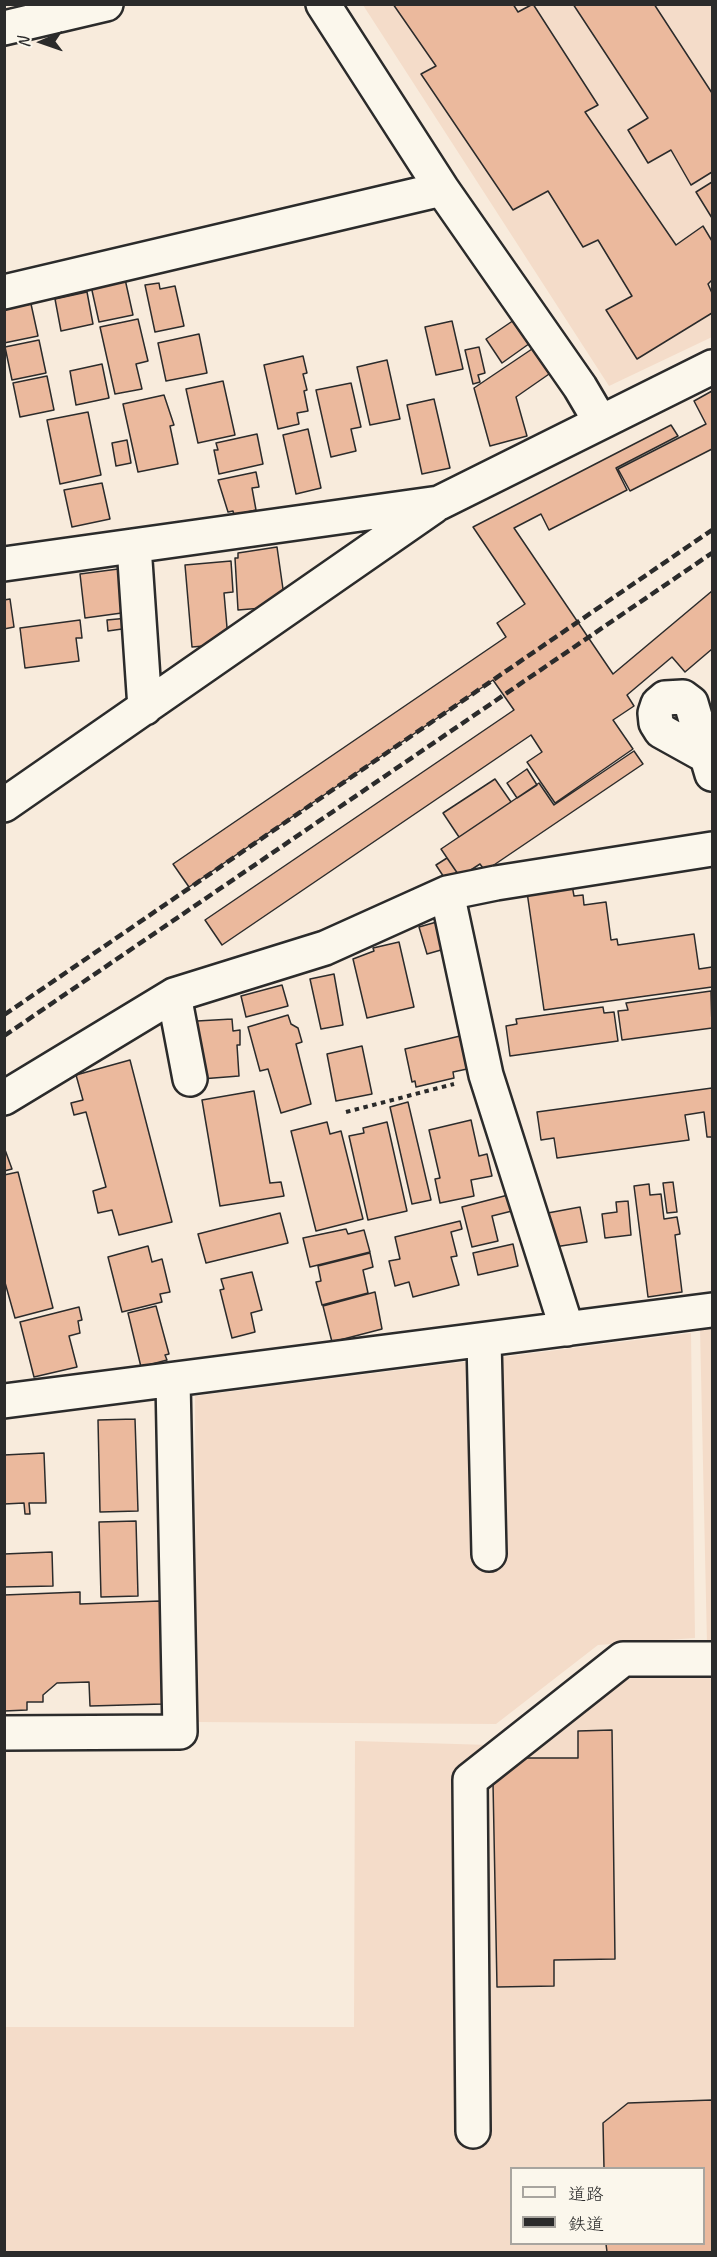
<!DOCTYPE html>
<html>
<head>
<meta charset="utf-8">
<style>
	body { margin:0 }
	#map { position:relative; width:717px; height:2257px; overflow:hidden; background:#f8ebdc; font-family:Caveat,"Klee One",sans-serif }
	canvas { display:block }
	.frame { position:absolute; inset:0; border:6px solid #2b2b2b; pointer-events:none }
	.legend { position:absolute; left:510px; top:2167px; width:195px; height:78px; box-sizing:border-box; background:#fbf7ec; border:2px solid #a8a59f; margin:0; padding:8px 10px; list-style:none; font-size:18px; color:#2b2b2b }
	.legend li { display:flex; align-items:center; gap:12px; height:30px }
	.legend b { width:30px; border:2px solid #a8a59f }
	.north { position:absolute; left:12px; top:12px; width:60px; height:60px; -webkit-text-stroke:4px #fbf7ec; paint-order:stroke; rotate:268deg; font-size:16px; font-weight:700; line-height:24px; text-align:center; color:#2b2b2b }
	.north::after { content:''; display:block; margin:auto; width:21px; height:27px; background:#2b2b2b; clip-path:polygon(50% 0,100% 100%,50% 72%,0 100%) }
</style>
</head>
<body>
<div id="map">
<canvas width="717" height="2257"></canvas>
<div class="frame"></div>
<ul class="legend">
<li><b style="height:8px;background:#fbf7ec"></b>道路</li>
<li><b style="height:8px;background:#2b2b2b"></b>鉄道</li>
</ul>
<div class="north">N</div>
</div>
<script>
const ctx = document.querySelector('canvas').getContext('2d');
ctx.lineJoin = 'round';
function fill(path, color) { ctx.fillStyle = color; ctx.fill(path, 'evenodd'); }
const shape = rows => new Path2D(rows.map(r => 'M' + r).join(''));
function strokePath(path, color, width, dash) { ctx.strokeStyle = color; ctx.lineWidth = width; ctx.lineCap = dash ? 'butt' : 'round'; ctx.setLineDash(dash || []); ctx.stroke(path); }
const built = shape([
	[363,5,712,5,712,337,609,386],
	[712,1327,712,2252,5,2252,5,2027,354,2027,355,1741,490,1745,615,1650,707,1644,700,1328],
	[512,2168,704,2168,704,2244,512,2244],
	[691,1333,695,1638,598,1645,496,1724,196,1722,195,1396]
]);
const building = shape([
	[393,4,513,4,518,12,533,4,598,105,585,112,676,245,703,226,712,241,712,280,708,284,712,293,712,313,637,359,606,310,632,296,598,240,583,247,548,191,513,210,421,74,436,66,393,4],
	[573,4,654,4,712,93,712,172,691,185,671,150,648,163,628,130,648,118,573,4],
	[712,182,712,218,696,192,712,182],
	[125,279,133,315,99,322,91,286,125,279],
	[159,283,160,289,175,286,184,326,155,332,145,285,159,283],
	[87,292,93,324,61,331,55,299,87,292],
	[31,304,38,336,4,343,4,309,31,304],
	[517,318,533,341,502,363,486,339,517,318],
	[138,319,148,361,136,364,142,389,115,394,100,327,138,319],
	[452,321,463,369,436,375,425,327,452,321],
	[199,334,207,373,166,381,158,343,199,334],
	[39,340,46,373,12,380,5,347,39,340],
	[479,347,485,373,478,375,480,382,473,384,465,350,479,347],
	[535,347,552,372,516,397,527,436,490,446,474,388,535,347],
	[303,356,307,373,303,374,307,390,304,391,308,411,297,413,299,424,278,429,264,365,303,356],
	[387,360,400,419,370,425,357,367,387,360],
	[102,364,109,398,76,405,70,371,102,364],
	[47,376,54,410,20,417,13,383,47,376],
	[223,381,235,435,198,443,186,389,223,381],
	[351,383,361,427,351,429,356,451,331,457,316,390,351,383],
	[712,391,712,449,630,491,618,469,706,424,694,401,712,391],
	[164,395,174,425,170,426,178,464,138,472,123,404,164,395],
	[434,399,450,468,422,474,407,405,434,399],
	[88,412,101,475,60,484,47,420,88,412],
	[671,425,678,436,616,468,627,490,549,530,541,514,514,528,613,674,712,591,712,649,685,672,672,657,627,695,634,706,613,720,633,749,555,803,527,762,542,752,531,735,222,945,205,920,514,710,493,680,189,887,173,864,506,637,497,623,525,604,473,527,671,425],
	[308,429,321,488,296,494,283,435,308,429],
	[257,434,263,464,219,474,214,450,218,450,216,443,257,434],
	[127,440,131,463,116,466,112,443,127,440],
	[256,472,259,487,252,488,256,510,234,515,233,511,228,512,218,480,256,472],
	[102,483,110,519,72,527,64,490,102,483],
	[277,547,284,596,274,597,275,607,238,610,235,558,238,558,238,553,277,547],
	[231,561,233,592,224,593,228,639,216,645,192,647,185,565,231,561],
	[118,569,121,593,129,612,85,618,80,574,118,569],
	[10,599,14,627,4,629,4,600,10,599],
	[128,618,129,628,108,631,107,620,128,618],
	[80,620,82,638,76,638,79,661,25,668,20,628,80,620],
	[634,751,643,764,485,871,480,864,460,877,441,849,539,783,554,805,634,751],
	[527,769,537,785,517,798,507,783,527,769],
	[495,779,511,802,459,837,443,813,495,779],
	[447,858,460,877,449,885,436,865,447,858],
	[572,885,574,896,583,895,584,905,606,902,611,940,617,939,618,945,694,934,699,969,712,967,712,987,544,1010,527,892,572,885],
	[440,921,448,948,427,954,419,927,440,921],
	[399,942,414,1007,367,1018,353,959,374,951,373,948,399,942],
	[334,974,343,1025,321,1029,310,979,334,974],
	[282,985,288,1006,246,1017,241,996,282,985],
	[711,991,712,1028,622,1040,618,1011,628,1010,626,1003,711,991],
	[603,1007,604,1013,614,1012,618,1041,510,1056,506,1026,517,1024,516,1019,603,1007],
	[288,1015,291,1024,298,1028,302,1042,296,1044,311,1104,281,1113,268,1069,260,1071,248,1027,288,1015],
	[232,1019,233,1031,240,1030,240,1045,237,1045,239,1076,201,1079,197,1021,232,1019],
	[460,1036,460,1040,467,1038,469,1044,462,1046,467,1069,453,1072,454,1078,416,1087,415,1081,412,1082,405,1049,460,1036],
	[362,1046,372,1094,336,1101,327,1054,362,1046],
	[130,1060,172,1222,119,1235,112,1210,98,1213,93,1191,106,1187,86,1112,74,1115,71,1103,83,1100,76,1075,130,1060],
	[712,1088,712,1137,707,1137,704,1112,685,1115,689,1140,557,1158,554,1138,541,1140,537,1112,712,1088],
	[254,1091,270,1183,281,1182,284,1196,220,1206,202,1100,254,1091],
	[408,1102,431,1200,412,1204,390,1107,408,1102],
	[471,1120,479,1156,487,1154,492,1176,471,1180,474,1196,440,1203,435,1179,440,1178,429,1130,471,1120],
	[327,1122,330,1134,341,1131,363,1219,316,1231,291,1131,327,1122],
	[387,1122,407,1211,368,1220,349,1136,364,1133,363,1128,387,1122],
	[4,1147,12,1169,4,1171,4,1147],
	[18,1172,53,1308,15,1318,4,1279,4,1175,18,1172],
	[673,1182,677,1212,667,1213,663,1183,673,1182],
	[649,1184,650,1195,661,1194,664,1219,677,1217,680,1234,675,1235,682,1292,648,1297,634,1186,649,1184],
	[508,1195,512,1211,492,1216,498,1241,472,1247,462,1207,508,1195],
	[628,1201,631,1235,605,1238,602,1214,617,1212,616,1202,628,1201],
	[580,1207,587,1242,548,1248,537,1215,580,1207],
	[280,1213,288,1243,206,1263,198,1234,280,1213],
	[460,1221,462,1229,451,1232,457,1256,451,1257,459,1285,413,1297,409,1282,395,1286,389,1261,400,1259,395,1237,460,1221],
	[346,1229,348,1234,364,1230,370,1252,310,1267,303,1238,346,1229],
	[513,1244,518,1266,478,1275,473,1253,513,1244],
	[148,1246,152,1262,162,1259,170,1292,160,1294,162,1302,122,1312,108,1257,148,1246],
	[370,1253,373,1267,363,1270,368,1293,322,1305,316,1282,321,1281,318,1266,370,1253],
	[252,1272,262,1310,251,1313,255,1332,232,1338,220,1290,224,1289,221,1279,252,1272],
	[375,1292,382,1329,332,1342,323,1306,375,1292],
	[156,1306,169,1354,165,1355,167,1360,141,1367,128,1313,156,1306],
	[79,1307,82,1320,78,1321,80,1333,69,1336,77,1367,34,1377,20,1322,79,1307],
	[135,1419,138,1511,100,1512,98,1420,135,1419],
	[44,1453,46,1503,29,1503,30,1514,25,1514,24,1503,4,1504,4,1455,44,1453],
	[136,1521,138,1596,101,1597,99,1522,136,1521],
	[52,1552,53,1586,4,1587,4,1554,52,1552],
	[80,1592,80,1604,160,1601,163,1704,90,1706,89,1682,57,1683,43,1695,43,1702,27,1702,27,1710,4,1711,4,1595,80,1592],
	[612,1730,615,1959,554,1960,554,1986,497,1987,493,1783,522,1758,578,1758,578,1731,612,1730],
	[712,2100,712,2252,607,2252,606,2244,704,2244,704,2168,604,2168,603,2123,628,2103,712,2100]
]);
const path = shape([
	[346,1112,454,1084]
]);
const minor = shape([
	[323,4,442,189,580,387,600,421],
	[4,28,106,4],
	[4,292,442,189],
	[134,546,145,708],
	[4,564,439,503,712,367],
	[706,756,661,731,656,723,655,713,658,704,665,698,683,697,691,703,712,774],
	[4,805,433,507],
	[447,893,486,1075,567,1329],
	[174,995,190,1079],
	[4,1098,174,995,325,948,447,893,496,883,712,849],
	[484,1340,489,1554],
	[4,1401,712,1310],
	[4,1733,180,1732,173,1380],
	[473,2131,470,1780,623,1659,712,1659]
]);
const rail = shape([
	[4,1015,712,530],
	[4,1036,712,553]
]);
fill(built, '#f4dcc9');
fill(building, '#ebb99d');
strokePath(building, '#2b2b2b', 1.5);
strokePath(minor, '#2b2b2b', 38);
strokePath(path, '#2b2b2b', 4, [4.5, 4.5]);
strokePath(minor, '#fbf7ec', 33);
strokePath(rail, '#2b2b2b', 4.5, [9, 4.5]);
</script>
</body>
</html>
